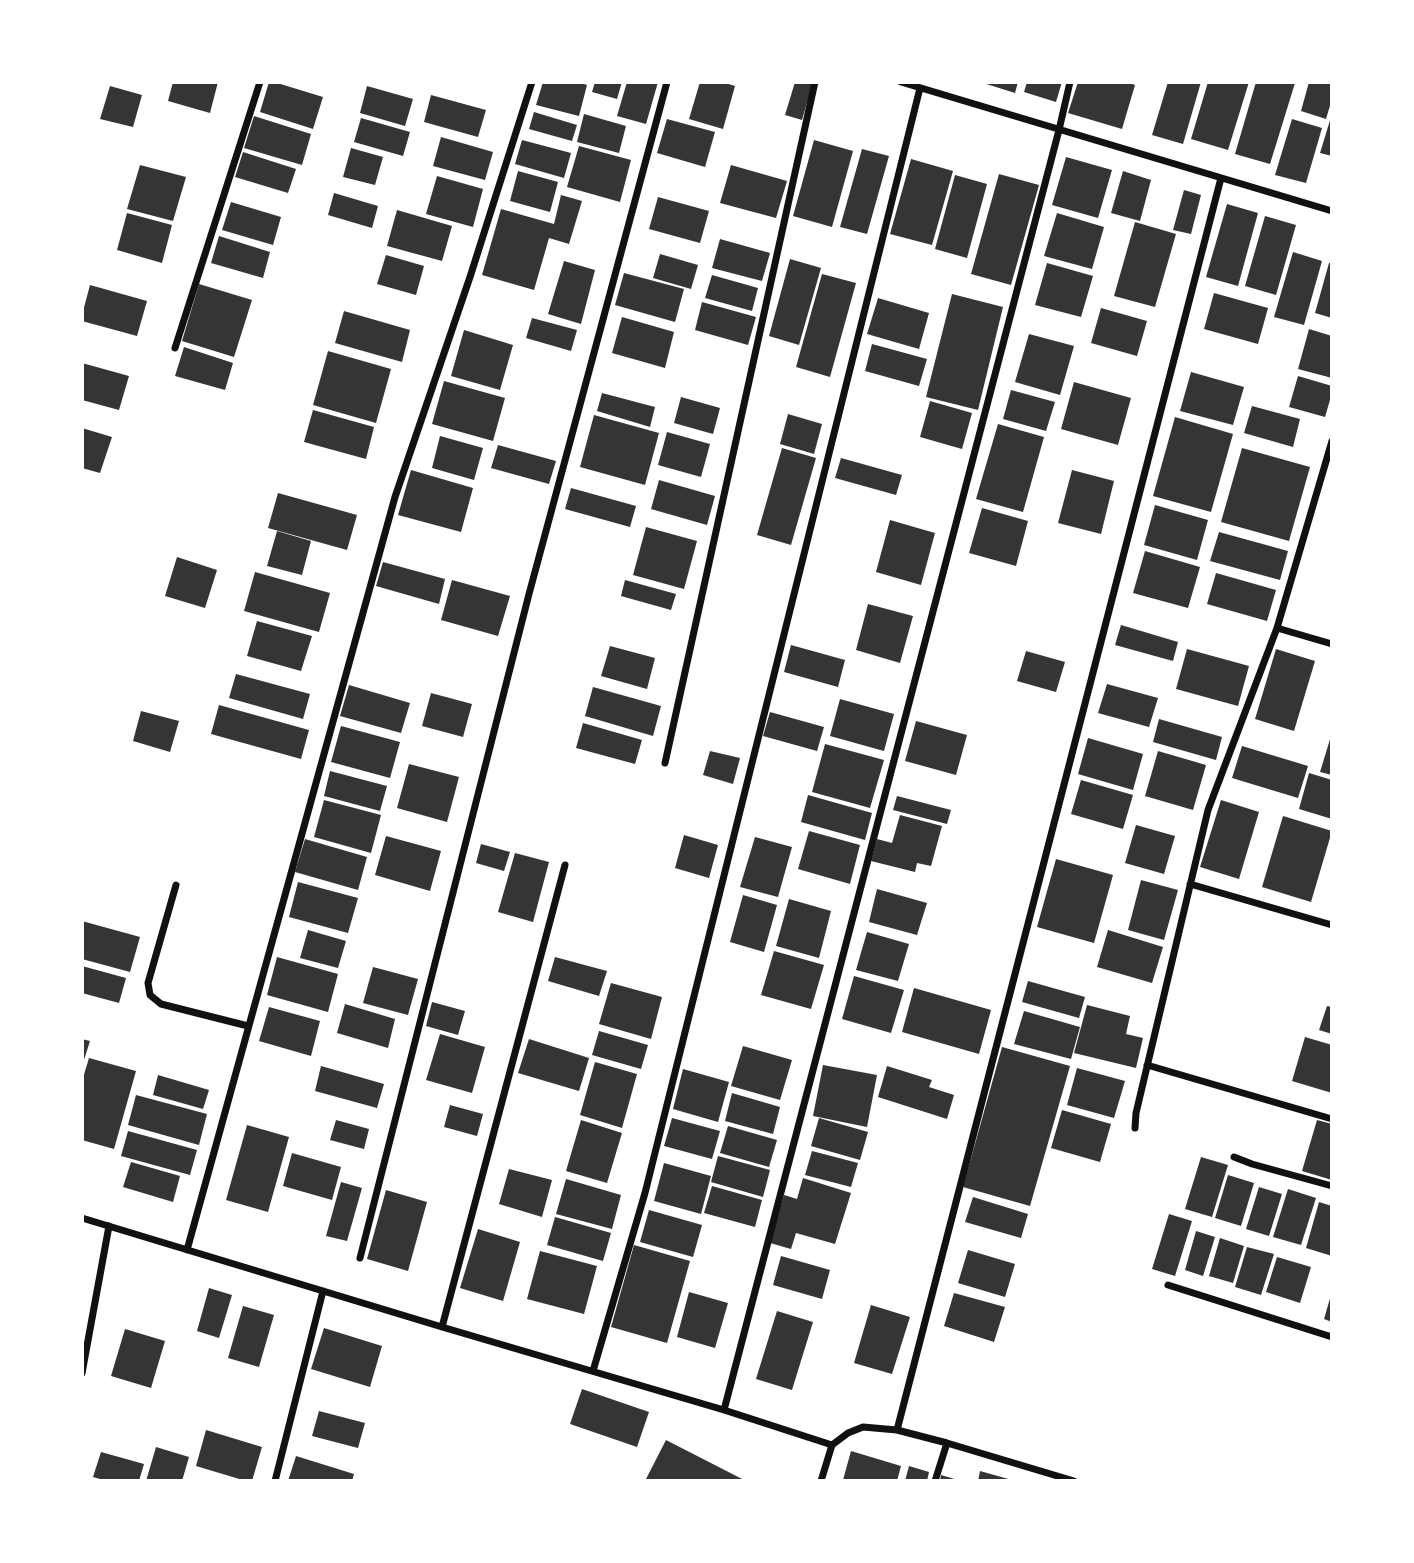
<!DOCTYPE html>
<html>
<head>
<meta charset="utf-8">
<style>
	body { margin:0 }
	#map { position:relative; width:1414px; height:1563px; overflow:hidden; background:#fff; font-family:Helvetica,sans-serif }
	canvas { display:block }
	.frame { position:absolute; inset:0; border:84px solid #fff; pointer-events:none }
</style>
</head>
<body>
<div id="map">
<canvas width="1414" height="1563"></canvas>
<div class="frame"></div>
</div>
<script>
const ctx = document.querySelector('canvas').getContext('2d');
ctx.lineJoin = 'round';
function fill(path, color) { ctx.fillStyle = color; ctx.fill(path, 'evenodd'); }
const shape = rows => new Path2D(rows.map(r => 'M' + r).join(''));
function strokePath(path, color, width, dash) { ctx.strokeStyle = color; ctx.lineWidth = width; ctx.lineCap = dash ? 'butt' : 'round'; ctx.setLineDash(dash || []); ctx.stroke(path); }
const building = shape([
	[173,82,218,82,210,113,168,101],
	[269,82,274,82,323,97,313,129,260,112],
	[543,82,578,82,587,85,579,116,536,105],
	[595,82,622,82,617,99,592,92],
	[627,82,658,82,646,124,617,116],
	[700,82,722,82,735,86,723,129,689,119],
	[795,82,813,82,802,120,785,115],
	[980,82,1018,82,1015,93],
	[1027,82,1062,82,1056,102,1024,92],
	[1078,82,1127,82,1135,85,1122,129,1068,113],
	[1168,82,1201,82,1183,144,1152,135],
	[1208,82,1249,82,1228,150,1191,139],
	[1256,82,1295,83,1270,164,1235,154],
	[1309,82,1332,82,1332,99,1326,119,1301,111],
	[110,86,142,95,133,127,100,119],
	[367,86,413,99,405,126,360,113],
	[431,95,486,110,478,137,424,122],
	[534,112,577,125,572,141,529,129],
	[584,114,626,126,619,153,577,142],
	[254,116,311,134,302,165,244,148],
	[1331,117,1332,117,1332,156,1320,153],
	[361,118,410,132,403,156,354,142],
	[667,119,715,132,705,167,657,153],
	[1292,119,1322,128,1306,183,1275,175],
	[441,137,493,152,485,180,433,166],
	[522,140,571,153,564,178,515,164],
	[814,140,853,151,832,227,793,216],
	[579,146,631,160,620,202,567,187],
	[351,148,383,157,375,185,343,177],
	[862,149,889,156,867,234,840,227],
	[243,152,296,169,288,193,235,177],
	[1066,157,1112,170,1098,218,1052,205],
	[911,159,953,171,932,245,890,234],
	[140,165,186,177,173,221,127,209],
	[731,165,787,181,776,218,720,203],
	[518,171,558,182,550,212,510,201],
	[1123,171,1151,180,1140,221,1111,213],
	[999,174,1039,185,1011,285,971,274],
	[955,175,987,184,967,258,935,249],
	[437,176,483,189,473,227,426,214],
	[1184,190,1201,195,1191,234,1173,230],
	[334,193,378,206,372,228,328,215],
	[561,195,582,201,569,244,549,238,534,290,482,275,501,209,554,224],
	[658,197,709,211,700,243,649,229],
	[231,202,281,217,273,245,222,230],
	[1227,204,1258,213,1238,286,1206,277],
	[397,210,452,226,442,261,387,246],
	[127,213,172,225,162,263,117,250],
	[1057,213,1104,227,1092,269,1044,256],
	[1265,216,1296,225,1276,295,1245,286],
	[1135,222,1176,234,1155,307,1114,296],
	[219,236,270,252,263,278,211,263],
	[720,239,770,253,762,281,712,268],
	[1293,252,1322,261,1304,325,1274,317],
	[660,254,698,265,691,289,653,278],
	[386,255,424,266,416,295,377,284],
	[790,259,821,268,799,345,769,336],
	[564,261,595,270,581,324,548,314],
	[1047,263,1093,276,1081,317,1035,305],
	[1329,263,1332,263,1332,318,1315,313],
	[624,273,684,289,675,322,615,305],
	[822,274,856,283,830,377,796,367],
	[712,275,758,288,752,311,705,298],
	[199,284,252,300,234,357,182,341],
	[90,285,147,301,137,336,82,321,82,315],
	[1214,293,1268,308,1258,344,1204,329],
	[952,294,1003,307,978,410,926,397],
	[878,298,929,313,919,349,867,334],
	[702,302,756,317,748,345,695,330],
	[1101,308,1147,321,1137,356,1091,343],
	[344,311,410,330,402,362,335,343],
	[622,317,674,332,665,368,612,353],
	[532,318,577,330,571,351,526,338],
	[1309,329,1332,336,1332,378,1298,369],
	[464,330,513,345,500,390,451,376],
	[1029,334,1074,346,1060,395,1015,382],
	[872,344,927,359,919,386,865,371],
	[184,347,233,363,225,390,175,376],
	[328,351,391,369,376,423,313,405],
	[82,363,129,376,119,410,82,400],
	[1191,372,1244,387,1233,425,1180,411],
	[1298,376,1332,386,1332,393,1325,417,1289,407],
	[444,381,505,398,493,441,432,424],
	[1074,382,1131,398,1118,445,1061,429],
	[1011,390,1055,402,1046,431,1003,419],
	[602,393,655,407,650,427,597,411],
	[681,397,720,408,713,434,674,423],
	[930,401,972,413,962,449,920,437],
	[1252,406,1300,419,1293,447,1244,433],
	[313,410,374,427,366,459,304,442],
	[788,414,822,424,814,454,780,444],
	[594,415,659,433,645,485,580,467],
	[1175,417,1233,434,1211,512,1153,496],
	[998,424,1044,437,1023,512,976,499],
	[82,428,112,437,100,473,82,468],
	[667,432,710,444,701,477,658,465],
	[440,436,483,448,474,480,432,468],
	[498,445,556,461,549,484,491,468],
	[782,448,816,458,791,545,757,535],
	[1242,448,1310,467,1289,541,1221,522],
	[841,458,902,475,896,495,835,478],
	[411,470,473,488,461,532,398,515],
	[1072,470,1114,481,1101,534,1058,523],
	[659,480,715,496,707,525,651,509],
	[571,488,636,506,630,527,565,509],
	[278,493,357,515,347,550,268,528],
	[1155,505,1208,520,1197,560,1144,545],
	[982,508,1028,521,1016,566,969,553],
	[890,520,935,533,921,585,876,572],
	[646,527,697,541,684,589,633,575],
	[277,531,311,541,302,575,267,566],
	[1219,532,1288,551,1280,580,1210,561],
	[1145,551,1200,567,1188,608,1133,593],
	[177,557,217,570,205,608,165,596],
	[383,562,445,579,439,604,376,586],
	[255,572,330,593,319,632,244,611],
	[1216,573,1276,590,1267,621,1207,604],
	[452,580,510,596,498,636,441,620],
	[625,580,676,594,671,610,621,596],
	[868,604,913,616,900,663,856,650],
	[257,621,312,636,301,671,247,656],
	[1121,625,1178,642,1173,661,1115,645],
	[791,645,845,660,838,687,784,672],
	[610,646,655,658,647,689,601,676],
	[1187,649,1249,666,1238,706,1176,689],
	[1276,649,1315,661,1294,731,1255,719],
	[1026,651,1065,662,1056,692,1017,681],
	[236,674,310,694,303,719,229,698],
	[1107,684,1158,698,1149,727,1098,713],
	[349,685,410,703,401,733,340,716],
	[593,687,661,706,653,736,585,716],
	[431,693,472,704,463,737,422,726],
	[840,699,894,714,884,751,830,736],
	[219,705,309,730,301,759,211,734],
	[141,711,179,721,170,752,133,741],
	[770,712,824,727,817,751,763,736],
	[1159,719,1222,737,1216,760,1153,742],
	[916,721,967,735,956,775,905,761],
	[583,723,642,740,635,764,576,748],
	[341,726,400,742,390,778,331,762],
	[1331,736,1332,736,1332,775,1320,772],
	[1088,738,1143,754,1133,790,1078,774],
	[825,744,884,760,870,808,812,792],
	[1242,746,1308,766,1298,798,1232,778],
	[710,751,740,758,733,784,703,775],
	[1158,751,1206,765,1193,810,1145,796],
	[409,764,459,777,447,822,397,808],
	[330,771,387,786,380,811,324,796],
	[1309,773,1332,780,1332,819,1299,809],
	[1081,780,1133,795,1123,829,1071,814],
	[808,795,872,813,865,840,801,822],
	[897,796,951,810,947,824,893,810],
	[324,800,381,815,371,853,314,837],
	[1221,800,1259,812,1239,879,1200,867],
	[900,815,942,826,931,866,917,863,915,872,871,861,877,839,892,843],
	[1283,816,1332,831,1311,902,1262,887],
	[1136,825,1175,836,1164,874,1125,863],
	[809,831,860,845,850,884,798,869],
	[684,835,718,845,709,878,675,868],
	[386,836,441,851,430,891,375,875],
	[755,837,792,847,778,897,740,887],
	[305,839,367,857,358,890,295,872],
	[481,844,510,852,504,871,476,863],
	[515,853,549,862,533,922,498,912],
	[1056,859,1113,875,1094,943,1037,927],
	[1141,880,1178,890,1164,940,1128,930],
	[298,882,358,898,348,933,289,917],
	[877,889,927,903,917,935,869,922],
	[743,895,777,905,764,952,730,942],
	[789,899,831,911,819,958,776,946],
	[82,921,140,937,130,972,82,959],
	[308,930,346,941,338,968,300,958],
	[1108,930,1163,947,1152,983,1097,967],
	[867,932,909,944,898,981,856,970],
	[774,951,824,965,811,1009,761,995],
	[277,957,338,974,328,1012,267,995],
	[555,957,607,971,599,996,548,981],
	[82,966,126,978,119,1003,82,993],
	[373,967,418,979,408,1015,363,1003],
	[854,976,904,990,891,1033,842,1019],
	[1028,981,1085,997,1079,1018,1022,1002],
	[611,983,662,997,651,1039,599,1024],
	[914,988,991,1010,979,1054,902,1032],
	[432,1002,465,1011,458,1035,426,1026],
	[345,1004,395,1019,388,1048,337,1033],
	[1087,1005,1130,1016,1126,1034,1143,1038,1136,1068,1074,1053],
	[1327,1006,1332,1007,1332,1034,1319,1030],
	[269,1007,320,1021,311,1056,259,1041],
	[1024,1011,1080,1027,1071,1059,1014,1044],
	[599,1031,648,1045,641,1069,592,1055],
	[440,1034,485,1047,472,1093,426,1080],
	[1305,1037,1332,1045,1332,1093,1292,1081],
	[82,1039,90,1041,83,1063,82,1063],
	[529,1039,589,1058,579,1091,518,1073],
	[743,1046,792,1060,780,1100,731,1086],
	[1002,1047,1070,1066,1030,1206,963,1187],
	[89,1058,136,1071,114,1149,82,1140,82,1081],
	[595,1062,637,1074,622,1128,580,1115],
	[823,1065,877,1075,867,1127,813,1116],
	[321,1066,384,1084,377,1108,315,1091],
	[887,1066,932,1080,929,1087,954,1095,947,1119,878,1097],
	[1077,1068,1125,1081,1114,1118,1067,1105],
	[683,1069,729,1082,718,1122,673,1109],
	[158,1075,209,1090,203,1109,153,1095],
	[732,1093,780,1107,773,1134,725,1121],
	[136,1095,207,1114,199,1145,128,1125],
	[450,1105,483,1114,477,1136,444,1127],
	[1062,1110,1111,1124,1100,1162,1051,1148],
	[672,1118,720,1131,712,1159,664,1146],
	[819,1118,868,1132,860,1160,811,1146],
	[336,1120,369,1129,364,1149,330,1140],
	[581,1120,622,1133,607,1183,566,1171],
	[1317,1120,1332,1124,1332,1180,1302,1171],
	[247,1125,289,1137,268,1212,226,1200],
	[728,1126,777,1140,769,1167,720,1153],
	[128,1131,197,1150,190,1175,121,1156],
	[812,1151,858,1163,851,1187,805,1175],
	[292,1153,341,1167,332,1200,283,1186],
	[718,1156,770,1170,763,1197,711,1182],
	[1201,1157,1228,1165,1212,1217,1185,1209],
	[131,1162,180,1176,173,1202,123,1187],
	[664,1163,711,1176,701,1214,654,1201],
	[509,1169,552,1180,542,1217,499,1204],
	[1228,1175,1254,1183,1241,1226,1215,1218],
	[803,1178,851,1193,835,1244,796,1233,791,1249,770,1243,784,1195,797,1199],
	[566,1179,621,1195,612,1229,556,1214],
	[341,1182,362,1188,347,1241,326,1236],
	[712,1186,762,1200,755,1227,704,1213],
	[1259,1187,1282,1194,1269,1236,1246,1229],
	[1288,1189,1316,1198,1301,1245,1273,1237],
	[386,1190,427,1202,408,1271,367,1259],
	[973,1197,1028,1214,1021,1238,965,1222],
	[1319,1202,1332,1206,1332,1256,1306,1248],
	[649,1210,702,1225,693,1257,640,1242],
	[1169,1214,1192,1221,1175,1276,1152,1269],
	[555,1217,611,1233,603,1261,547,1245],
	[478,1229,520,1242,503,1301,460,1288],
	[1196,1231,1215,1237,1203,1276,1185,1270],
	[1220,1238,1244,1246,1233,1283,1209,1276],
	[634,1245,690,1261,667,1343,611,1327],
	[1247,1247,1274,1254,1261,1295,1235,1287],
	[968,1250,1015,1264,1005,1297,958,1283],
	[540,1251,597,1266,584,1314,527,1299],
	[781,1256,830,1270,822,1299,773,1285],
	[1277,1257,1311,1267,1300,1303,1266,1292],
	[209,1288,232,1295,219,1338,197,1331],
	[689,1292,728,1303,715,1348,677,1337],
	[954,1293,1005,1307,994,1342,944,1326],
	[1331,1295,1332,1295,1332,1322,1324,1319],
	[871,1305,910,1317,892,1374,854,1363],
	[243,1306,274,1315,259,1367,228,1358],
	[777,1311,813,1322,792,1390,756,1379],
	[324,1328,382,1346,370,1387,311,1369],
	[125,1329,165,1341,151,1388,111,1376],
	[582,1389,649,1412,637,1447,570,1424],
	[319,1411,365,1423,358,1448,312,1436],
	[206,1430,262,1447,252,1481,246,1481,196,1466],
	[666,1440,746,1481,645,1481],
	[156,1447,189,1457,182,1481,146,1481],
	[851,1451,901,1466,897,1481,843,1480],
	[101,1452,144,1464,139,1481,107,1481,93,1477],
	[296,1456,354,1474,352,1481,288,1481],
	[909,1466,929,1472,927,1481,905,1481],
	[980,1471,1012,1480,1012,1481,978,1481],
	[941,1475,958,1480,958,1481,940,1481]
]);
const minor = shape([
	[901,82,1332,211],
	[175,348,260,82],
	[1277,628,1332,644],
	[665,763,815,82],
	[1190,884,1332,925],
	[176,885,148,983,150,995,161,1004,248,1026],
	[1147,1065,1332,1119],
	[1135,1128,1136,1113,1208,810,1277,628,1332,441],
	[1234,1157,1252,1164,1332,1186],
	[82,1218,442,1327,724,1410,832,1445],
	[187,1250,395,497,470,277,532,82],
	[360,1258,529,594,667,82],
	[1168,1285,1332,1337],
	[442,1327,565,865],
	[593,1371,645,1193,920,88],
	[82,1373,109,1226],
	[724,1410,1059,130,1070,82],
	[897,1430,1221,178],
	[275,1481,323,1291],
	[821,1481,832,1445,848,1433,863,1427,897,1430,947,1443,1074,1481],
	[935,1481,947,1443]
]);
fill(building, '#353535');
strokePath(minor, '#111', 7);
</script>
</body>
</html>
